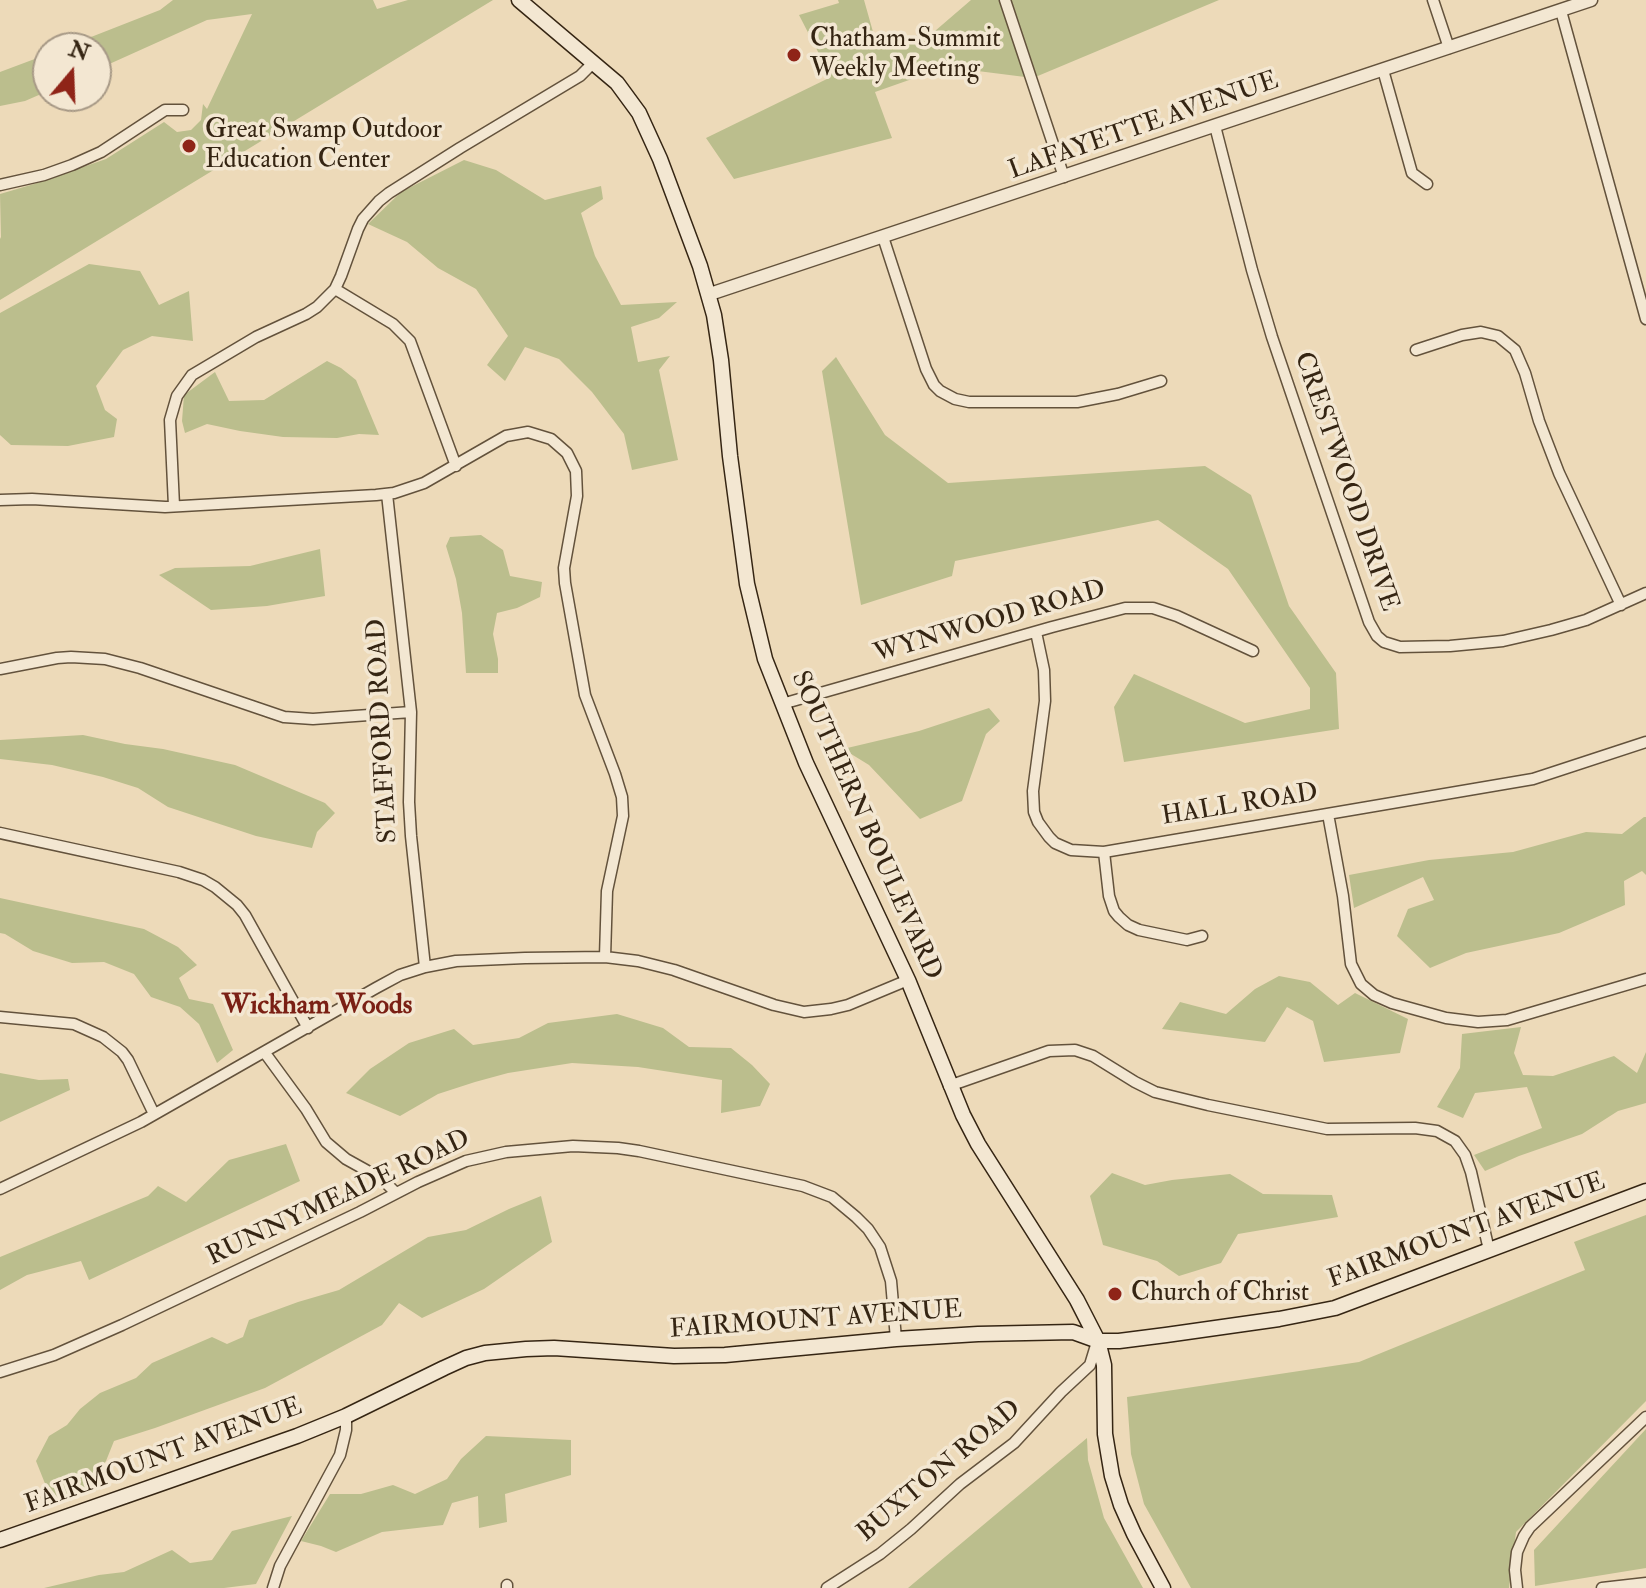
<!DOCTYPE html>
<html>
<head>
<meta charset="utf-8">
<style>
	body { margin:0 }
	#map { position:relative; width:1646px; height:1588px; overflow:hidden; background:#eddab9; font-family:"IM FELL Double Pica",serif }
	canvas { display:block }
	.north { position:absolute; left:32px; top:32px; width:80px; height:80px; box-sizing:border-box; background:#f3e7d2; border:2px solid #a79986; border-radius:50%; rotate:19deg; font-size:22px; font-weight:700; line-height:32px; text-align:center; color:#352513 }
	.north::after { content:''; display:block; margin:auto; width:28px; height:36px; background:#8f2418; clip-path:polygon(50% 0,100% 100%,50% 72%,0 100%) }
</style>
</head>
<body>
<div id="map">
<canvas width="1646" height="1588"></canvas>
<div class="north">N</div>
</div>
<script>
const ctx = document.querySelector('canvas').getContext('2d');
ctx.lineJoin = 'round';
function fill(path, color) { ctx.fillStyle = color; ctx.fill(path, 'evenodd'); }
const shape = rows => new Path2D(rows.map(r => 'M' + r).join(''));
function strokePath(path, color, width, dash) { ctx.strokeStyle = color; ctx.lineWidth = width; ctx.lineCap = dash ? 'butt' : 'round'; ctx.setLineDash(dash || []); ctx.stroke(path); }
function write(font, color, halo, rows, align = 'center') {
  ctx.font = font + ' "IM FELL Double Pica",serif'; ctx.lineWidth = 7; ctx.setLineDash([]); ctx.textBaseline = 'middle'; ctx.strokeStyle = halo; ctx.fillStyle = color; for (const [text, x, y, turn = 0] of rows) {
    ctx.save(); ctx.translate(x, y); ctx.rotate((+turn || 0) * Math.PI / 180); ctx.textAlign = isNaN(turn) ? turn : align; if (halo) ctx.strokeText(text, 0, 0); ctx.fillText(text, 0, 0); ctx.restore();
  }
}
const green = shape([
	[173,0,373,0,377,9,408,0,493,0,0,300,0,239,1,237,0,194,34,184,106,159,164,122,177,132,191,130,201,120,203,104,207,109,252,14,207,20,96,70,96,48,63,48,160,10],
	[838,0,864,0,877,46,935,31,971,0,1219,0,1033,78,946,67,875,92,892,138,734,179,706,138,831,77,799,15,839,3],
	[48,54,48,91,25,101,0,106,0,72],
	[464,160,496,170,545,200,601,186,603,199,581,213,595,256,621,305,677,302,659,318,631,327,638,362,670,356,659,370,678,460,632,470,624,434,592,392,559,359,525,347,505,381,487,365,508,336,476,289,438,268,407,242,368,224,401,192],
	[89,264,140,271,159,305,189,291,193,341,152,336,123,350,96,386,105,410,117,419,114,437,68,446,11,445,0,435,0,313],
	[836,357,885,435,948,483,1205,466,1251,495,1289,606,1336,673,1339,729,1124,762,1114,707,1134,674,1245,723,1310,709,1310,688,1228,569,1158,520,955,561,952,576,861,605,822,371],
	[327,361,341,368,356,380,379,435,359,434,337,438,283,437,240,431,207,424,185,433,182,421,184,395,215,372,229,401,264,400],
	[481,535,503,550,510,576,542,582,540,597,517,608,497,613,493,634,498,659,498,673,466,673,462,613,456,579,446,546,450,537],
	[320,549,325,596,267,606,211,610,159,575,175,568,250,566],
	[989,708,1000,721,986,734,962,801,920,819,869,765,843,749,919,731],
	[83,735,125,744,163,749,235,765,325,803,335,813,317,832,312,848,256,836,168,807,138,788,103,777,52,765,0,759,0,740],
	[1644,817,1646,817,1646,875,1642,871,1624,881,1625,905,1559,933,1466,953,1430,968,1397,936,1408,909,1434,900,1423,877,1354,908,1349,875,1429,860,1513,852,1586,832,1622,834],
	[0,898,144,929,178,947,197,965,179,978,189,999,213,1004,233,1050,217,1063,199,1024,180,1007,151,997,134,974,104,962,72,963,33,951,5,934,0,933],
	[1279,976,1310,982,1338,1005,1355,993,1408,1019,1400,1053,1324,1062,1313,1021,1287,1007,1265,1042,1162,1029,1180,1002,1226,1014,1255,989],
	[617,1014,663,1028,689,1047,731,1048,752,1065,770,1084,760,1106,721,1113,722,1080,638,1067,572,1063,508,1073,475,1082,438,1094,400,1116,346,1093,370,1069,409,1043,454,1029,473,1045,519,1038,548,1023],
	[1521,1027,1514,1053,1523,1075,1553,1076,1614,1056,1637,1073,1646,1052,1646,1103,1618,1111,1582,1134,1519,1156,1485,1171,1474,1155,1542,1128,1527,1087,1475,1093,1463,1118,1437,1107,1460,1068,1462,1034],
	[0,1073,39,1080,68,1079,70,1090,0,1122],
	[286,1144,300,1181,89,1280,81,1261,27,1275,0,1290,0,1257,148,1196,158,1186,186,1202,229,1160],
	[1112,1173,1145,1185,1172,1180,1230,1174,1263,1194,1332,1195,1338,1217,1238,1234,1221,1263,1179,1276,1157,1261,1103,1245,1090,1196],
	[541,1196,552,1242,484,1289,422,1318,399,1303,382,1325,265,1388,155,1428,114,1441,106,1461,83,1492,52,1501,36,1461,49,1436,67,1425,80,1409,100,1393,136,1378,152,1363,212,1337,227,1344,243,1337,249,1320,298,1302,339,1290,428,1237,466,1230,509,1209],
	[1646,1215,1646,1401,1516,1532,1509,1588,1191,1588,1144,1504,1131,1454,1127,1397,1359,1362,1585,1270,1574,1242],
	[1646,1429,1646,1568,1535,1586,1534,1550],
	[486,1436,571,1440,571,1475,505,1494,507,1522,479,1528,478,1496,452,1503,443,1525,382,1532,336,1552,321,1546,301,1541,330,1494,361,1494,393,1485,415,1494,447,1479,461,1459],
	[1087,1438,1088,1460,1104,1518,1143,1588,908,1588],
	[292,1516,256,1584,224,1588,44,1588,99,1575,124,1572,172,1550,190,1563,212,1560,232,1531]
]);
const minor = shape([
	[1005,0,1064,177],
	[1433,0,1449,48],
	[1561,11,1646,319],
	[1383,70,1412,173,1427,184],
	[1215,126,1252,270,1272,337,1369,622,1377,636,1384,642,1400,647,1450,646,1503,641,1551,630,1586,620,1646,593],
	[0,185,44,175,72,165,101,152,165,110,183,110],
	[883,237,926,369,934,385,940,391,955,399,969,402,1077,402,1118,394,1161,381],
	[335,289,393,324,410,341,456,466],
	[1416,350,1462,335,1481,332,1498,336,1515,350,1525,373,1539,421,1559,473,1621,605],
	[387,494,411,712,409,802,411,836,425,967],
	[0,500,32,499,165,507,376,495,394,493,424,483,506,436,528,432,551,439,567,453,576,471,577,496,564,568,565,583,585,695,615,774,622,797,623,816,607,891,605,957],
	[174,506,170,420,177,396,192,375,256,337,306,314,317,307,335,289,341,276,358,229,363,219,379,201,389,193,460,148,580,76,594,62],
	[1036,632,1044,670,1045,701,1033,791,1034,812,1038,822,1049,837,1055,843,1071,850,1104,852,1533,779,1646,742],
	[0,669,57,658,71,657,105,659,140,668,284,717,313,719,411,712],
	[782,704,1052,627,1125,608,1153,608,1177,616,1253,651],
	[1328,814,1343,896,1351,964,1361,984,1374,995,1392,1003,1446,1018,1478,1022,1507,1020,1646,979],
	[0,833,179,872,203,880,215,887,237,905,245,915,308,1028],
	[1104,852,1109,896,1114,911,1119,917,1128,925,1139,930,1187,940,1202,936],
	[0,1017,74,1024,103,1037,122,1052,128,1060,154,1114],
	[265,1053,306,1109,326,1142,346,1159,382,1179,396,1193],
	[949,1086,1049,1051,1075,1050,1093,1056,1135,1082,1155,1092,1208,1105,1327,1129,1415,1128,1437,1131,1455,1141,1465,1155,1471,1172,1489,1250],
	[0,1189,141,1122,376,988,400,975,425,967,456,961,525,958,605,957,638,961,674,970,774,1005,804,1012,831,1009,848,1005,908,980],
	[0,1372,54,1355,122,1325,360,1212,418,1182,466,1161,506,1152,573,1146,618,1148,639,1151,803,1186,832,1197,856,1217,868,1229,880,1247,891,1281,896,1339],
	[507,1585,507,1588],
	[273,1588,280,1566,340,1455,346,1430,346,1416],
	[827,1588,880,1554,911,1529,960,1484,1014,1443,1061,1392,1090,1365,1097,1342],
	[1517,1588,1515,1570,1517,1552,1524,1536,1530,1527,1646,1417],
	[1602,1588,1646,1583]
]);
const tertiary = shape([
	[710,294,1591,0]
]);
const secondary = shape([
	[519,0,617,83,639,113,660,159,700,266,714,315,721,360,730,456,747,584,765,659,806,763,908,980,963,1115,978,1144,1077,1300,1098,1341,1104,1365,1105,1434,1112,1476,1121,1505,1134,1534,1163,1588],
	[0,1540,297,1436,346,1416,444,1368,466,1358,485,1353,526,1349,554,1348,674,1356,725,1355,896,1339,978,1334,1073,1332,1098,1341,1119,1341,1166,1335,1279,1319,1335,1308,1646,1191]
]);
const markers = [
	[794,55,8,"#8f2418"],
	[189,146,8,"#8f2418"],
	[1115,1294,8,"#8f2418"]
];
const poiNames = [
	["Chatham-Summit",810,40],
	["Weekly Meeting",810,70],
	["Great Swamp Outdoor",205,131],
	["Education Center",205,161],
	["Church of Christ",1131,1294]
];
const streetNames = [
	["LAFAYETTE AVENUE",1144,127,-19],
	["CRESTWOOD DRIVE",1345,482,71],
	["WYNWOOD ROAD",990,623,-16],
	["STAFFORD ROAD",384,731,-93],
	["HALL ROAD",1240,806,-9],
	["SOUTHERN BOULEVARD",865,826,66],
	["RUNNYMEADE ROAD",339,1199,-25],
	["FAIRMOUNT AVENUE",1467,1232,-20],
	["FAIRMOUNT AVENUE",816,1321,-4],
	["FAIRMOUNT AVENUE",164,1457,-20],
	["BUXTON ROAD",940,1472,-40]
];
const neighbourhoodNames = [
	["Wickham Woods",317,1007]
];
fill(green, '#bbbe8d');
strokePath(minor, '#63523c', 13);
strokePath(tertiary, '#63523c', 15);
strokePath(secondary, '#352513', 17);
strokePath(minor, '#f3e7d2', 10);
strokePath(tertiary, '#f3e7d2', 12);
strokePath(secondary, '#f3e7d2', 14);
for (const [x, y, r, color] of markers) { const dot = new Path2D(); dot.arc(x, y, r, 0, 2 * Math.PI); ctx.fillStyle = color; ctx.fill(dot); strokePath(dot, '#f3e7d2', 3); }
write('26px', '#352513', '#f3e7d2', poiNames, 'left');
write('26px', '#352513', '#f3e7d2', streetNames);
write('bold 28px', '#7a1f14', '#f3e7d2', neighbourhoodNames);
</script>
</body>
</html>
